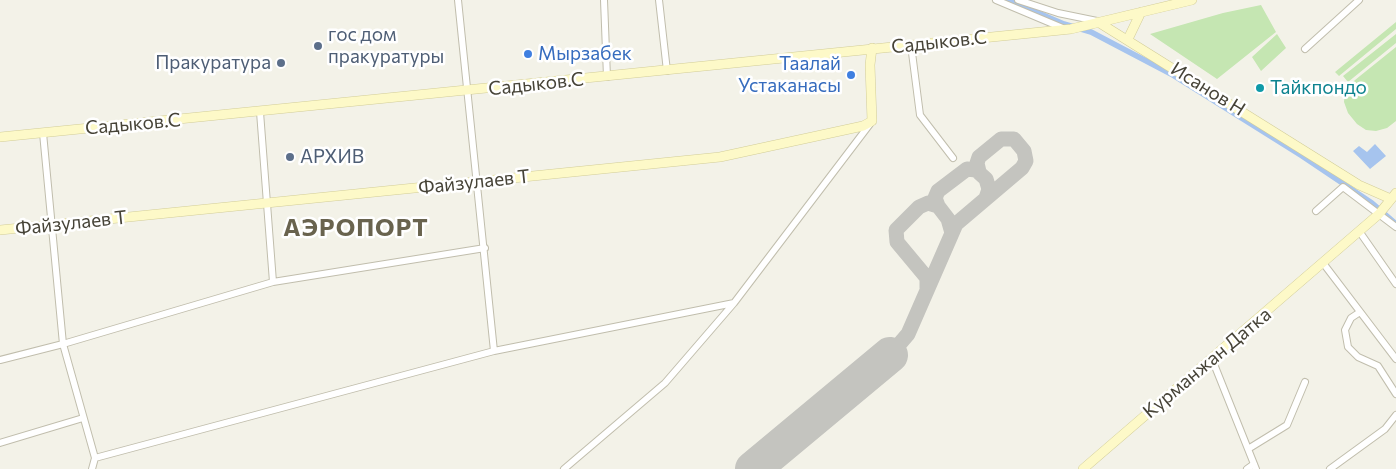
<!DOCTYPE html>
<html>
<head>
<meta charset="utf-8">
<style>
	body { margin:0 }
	canvas { display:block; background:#f3f2e8 }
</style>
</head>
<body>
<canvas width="1396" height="469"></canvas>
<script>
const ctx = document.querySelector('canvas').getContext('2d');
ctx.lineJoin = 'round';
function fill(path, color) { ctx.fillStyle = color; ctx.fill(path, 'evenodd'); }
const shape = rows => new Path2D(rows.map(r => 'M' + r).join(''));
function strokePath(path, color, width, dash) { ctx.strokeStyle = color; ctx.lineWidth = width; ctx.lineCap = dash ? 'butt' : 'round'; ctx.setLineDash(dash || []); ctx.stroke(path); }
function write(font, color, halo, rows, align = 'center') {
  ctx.font = font + ' Commissioner,sans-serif'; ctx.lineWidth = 5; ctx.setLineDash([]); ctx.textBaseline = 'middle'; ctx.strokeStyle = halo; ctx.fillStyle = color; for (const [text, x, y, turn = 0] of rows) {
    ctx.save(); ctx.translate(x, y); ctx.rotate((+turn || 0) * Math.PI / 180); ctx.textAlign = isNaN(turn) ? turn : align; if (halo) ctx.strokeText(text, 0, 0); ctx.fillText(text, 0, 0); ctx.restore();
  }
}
const green = shape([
	[1261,5,1276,32,1217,79,1150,34,1223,13],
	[1396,22,1396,29,1339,76,1335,72],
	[1277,34,1286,48,1261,71,1252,57],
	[1396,34,1396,43,1348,82,1343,76],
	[1396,47,1396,121,1387,128,1376,131,1366,130,1357,124,1348,113,1344,102,1345,91,1355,80]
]);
const water = shape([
	[1375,144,1386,156,1370,169,1353,151,1359,146,1367,152]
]);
const canal = shape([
	[1008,0,1064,24,1091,32,1171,74,1302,156,1372,203,1396,224]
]);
const taxiway = shape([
	[938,206,935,198,938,191,967,169,976,170,986,179,989,189,986,198],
	[927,288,927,278,897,242,896,230,919,207,928,203,938,206,948,219,952,233],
	[890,355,908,334,956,224,1022,168,1026,161,1024,151,1014,139,1001,139,979,157,977,163,979,172]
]);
const runway = shape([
	[753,469,890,355]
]);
const street = shape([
	[458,0,494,351],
	[604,0,607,77],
	[659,0,667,71],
	[996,0,1065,29],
	[1018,0,1058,13,1097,21],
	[911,45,920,115,953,158],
	[1305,49,1359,0],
	[43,133,63,344,95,458],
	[1316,211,1343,187,1396,227],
	[1359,231,1396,284],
	[1323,263,1396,359],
	[273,282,485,248],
	[1360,312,1351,318,1345,330,1348,347,1358,357,1378,366,1396,394],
	[1212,359,1256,469],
	[0,360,63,344,273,282,260,112],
	[0,443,83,418],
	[1248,449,1287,425,1305,382],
	[92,469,95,458,494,351,734,303,870,124],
	[564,469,665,383,734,303],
	[1247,469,1254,464],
	[1330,469,1385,429,1396,415]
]);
const secondary = shape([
	[1098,22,1359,185,1391,199],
	[1128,39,1141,12],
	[0,137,1071,29,1192,0],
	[0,230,720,157,863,126,872,121,870,65,872,48],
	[1083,469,1379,214,1396,193]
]);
const markers = [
	[318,46,5,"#5c6f8a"],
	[528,54,5,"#3f7fe0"],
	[281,63,5,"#5c6f8a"],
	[851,75,5,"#3f7fe0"],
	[1260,88,5,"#0f9aa8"],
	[290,157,5,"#5c6f8a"]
];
const serviceNames = [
	["гос дом",328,35],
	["пракуратуры",328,57],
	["Пракуратура",271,63,"right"],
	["АРХИВ",300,157]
];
const streetNames = [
	["Садыков.С",939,42,-6],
	["Садыков.С",536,84,-6],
	["Исанов Н",1208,89,32],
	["Садыков.С",133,124,-5],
	["Файзулаев Т",474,182,-6],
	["Файзулаев Т",71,223,-6],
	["Курманжан Датка",1207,363,-40]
];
const shopNames = [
	["Мырзабек",538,54],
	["Таалай",841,64,"right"],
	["Устаканасы",841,86,"right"]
];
const cultureNames = [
	["Тайкпондо",1270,88]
];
const districtNames = [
	["АЭРОПОРТ",356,228]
];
fill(green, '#c5e6b2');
fill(water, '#a6c4ee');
strokePath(canal, '#a6c4ee', 5.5);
strokePath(taxiway, '#c4c4bf', 15);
strokePath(runway, '#c4c4bf', 36);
strokePath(street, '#c1bead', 8);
strokePath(secondary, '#d2cd99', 10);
strokePath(street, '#fff', 6);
strokePath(secondary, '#fdf9c8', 9);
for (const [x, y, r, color] of markers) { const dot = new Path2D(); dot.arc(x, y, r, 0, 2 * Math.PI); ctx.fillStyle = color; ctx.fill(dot); strokePath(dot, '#fff', 2); }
write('19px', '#4e5e75', '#fff', serviceNames, 'left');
write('19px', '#464337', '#fff', streetNames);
write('19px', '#366cbe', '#fff', shopNames, 'left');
write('19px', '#0d838f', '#fff', cultureNames, 'left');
ctx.letterSpacing = '1px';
write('bold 24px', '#69634e', '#fff', districtNames);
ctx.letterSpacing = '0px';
</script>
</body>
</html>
